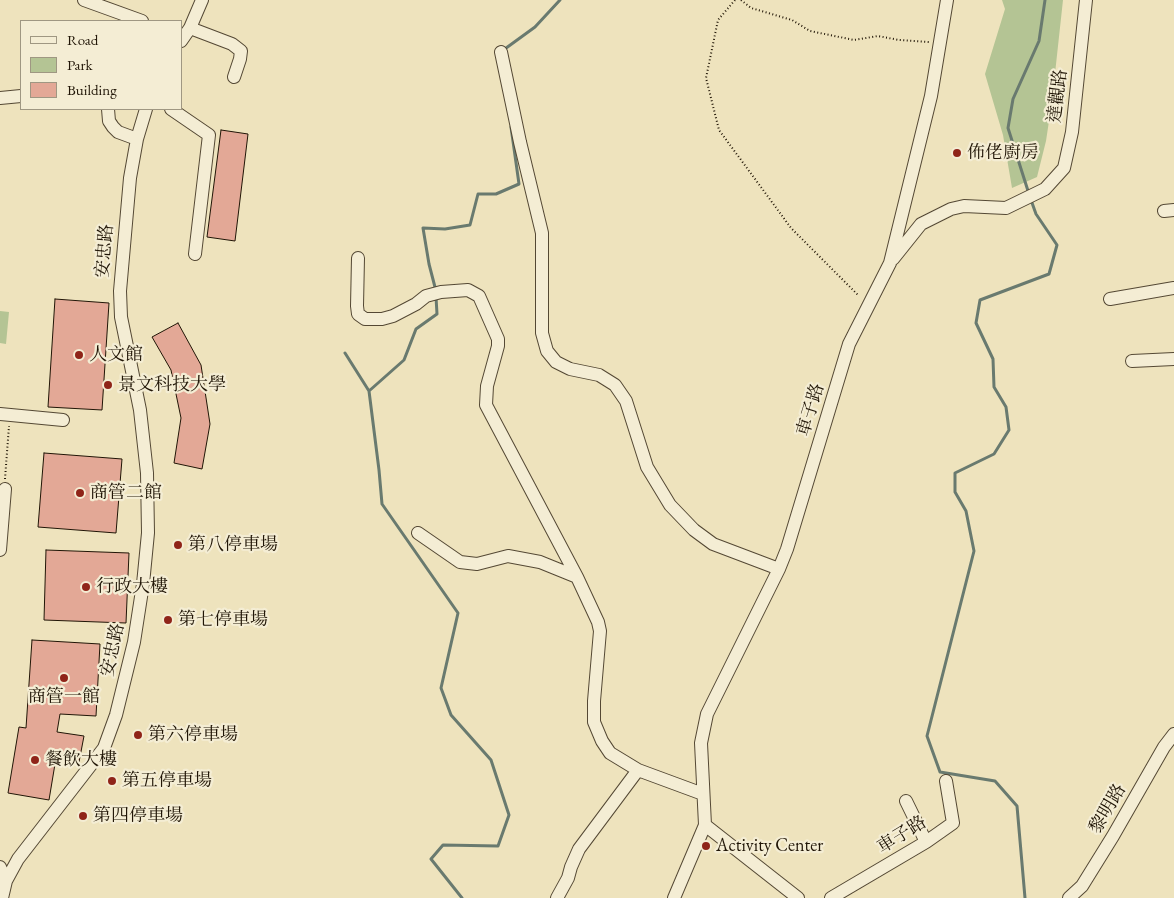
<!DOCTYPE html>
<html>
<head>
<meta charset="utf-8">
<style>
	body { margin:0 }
	#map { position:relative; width:1174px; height:898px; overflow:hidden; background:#eee3bd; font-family:"EB Garamond",serif }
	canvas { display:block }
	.legend { position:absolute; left:20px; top:20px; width:162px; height:90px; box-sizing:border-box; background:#f4edd4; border:1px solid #9f9782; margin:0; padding:6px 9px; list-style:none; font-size:15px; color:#201506 }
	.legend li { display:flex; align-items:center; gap:10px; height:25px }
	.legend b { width:25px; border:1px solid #9f9782 }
</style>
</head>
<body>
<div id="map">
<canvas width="1174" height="898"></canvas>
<ul class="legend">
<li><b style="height:6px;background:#f4edd4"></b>Road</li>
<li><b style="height:14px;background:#b4c494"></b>Park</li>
<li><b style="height:14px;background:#e3a896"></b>Building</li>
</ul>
</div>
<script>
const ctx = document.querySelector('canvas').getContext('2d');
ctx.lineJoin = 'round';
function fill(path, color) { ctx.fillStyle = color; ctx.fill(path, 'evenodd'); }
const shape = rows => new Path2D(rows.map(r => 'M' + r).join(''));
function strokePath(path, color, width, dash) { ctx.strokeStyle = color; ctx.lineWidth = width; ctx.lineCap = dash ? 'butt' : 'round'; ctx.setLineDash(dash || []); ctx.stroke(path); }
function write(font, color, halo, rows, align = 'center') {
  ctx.font = font + ' "EB Garamond","Noto Serif TC",serif'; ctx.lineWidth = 4.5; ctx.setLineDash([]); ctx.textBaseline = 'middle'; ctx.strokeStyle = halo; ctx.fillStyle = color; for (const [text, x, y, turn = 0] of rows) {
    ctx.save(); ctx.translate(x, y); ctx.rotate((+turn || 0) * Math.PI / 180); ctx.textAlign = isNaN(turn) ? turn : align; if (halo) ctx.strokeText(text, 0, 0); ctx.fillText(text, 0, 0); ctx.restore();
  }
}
const green = shape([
	[1002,0,1063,0,1052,101,1046,141,1037,177,1012,188,1003,135,985,74,1005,9],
	[0,311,9,312,6,344,0,343]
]);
const stream = shape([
	[502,51,535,27,560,0],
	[1029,194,1008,128,1013,99,1039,41,1045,0],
	[436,291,429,264,423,228,445,229,470,225,478,194,496,194,519,184,511,127],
	[436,297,437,314,416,329,404,360,369,391,379,470,382,504,458,613,441,688,451,715,491,760,509,815,498,846,443,845,431,859,462,898],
	[345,353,369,391],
	[1025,898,1017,806,995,781,940,772,927,736,974,551,966,511,955,492,955,473,994,454,1009,430,1006,407,994,387,993,359,976,323,980,300,1049,274,1057,245,1036,214,1031,200]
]);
const building = shape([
	[221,130,248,134,235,241,207,237,221,130],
	[55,299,109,303,102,410,48,407,55,299],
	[178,323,201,365,210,424,202,469,174,463,181,418,171,370,152,337,178,323],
	[44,453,122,459,116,533,38,527,44,453],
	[46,550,129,553,126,623,44,620,46,550],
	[32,640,100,644,96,716,60,714,57,732,84,736,79,762,56,758,49,800,8,793,19,727,26,728,32,640]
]);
const path = shape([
	[735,0,718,20,706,78,719,130,791,228,859,296],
	[741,0,751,8,792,20,810,31,854,40,878,36,899,40,929,42],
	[5,479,9,426]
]);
const minor = shape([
	[84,0,142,21],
	[190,28,232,44,241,51,240,59,234,77],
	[181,41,190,28,202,0],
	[501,52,520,142,542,233,542,333,547,351,556,362,570,369,599,375,615,385,626,401,647,467,670,505,694,530,713,544,779,569],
	[0,98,21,96],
	[108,109,109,121,113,127,118,132,137,139],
	[171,109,209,135,195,254],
	[1164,211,1174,210],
	[358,258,357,306,358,314,365,319,382,319,393,316,416,304,426,296,441,292,468,290,479,296,498,339,498,346,487,386,486,405,577,577,598,622,600,631,594,701,594,722,602,741,610,753,638,770,703,794],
	[893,259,921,224,951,209,964,206,1006,208,1045,189,1064,168,1072,132,1086,0],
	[1110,299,1174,288],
	[1132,361,1174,359],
	[0,414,63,420],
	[418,533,460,562,477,564,508,556,540,562,577,577],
	[0,550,5,489],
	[906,801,926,842],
	[705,825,798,898],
	[0,867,6,881],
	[2,898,6,881,18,859,104,748,116,715,134,642,143,584,148,533,147,473,140,410,121,317,120,291,130,178,137,139,146,109],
	[557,898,568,878,571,867,579,849,638,770],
	[674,898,705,825,701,743,707,714,779,569,787,549,849,344,890,263,931,96,947,0],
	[831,898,926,842,953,823,946,781],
	[1069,898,1082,886,1113,836,1164,747,1174,734]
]);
const markers = [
	[957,153,5,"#8f2418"],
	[79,355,5,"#8f2418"],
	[108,385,5,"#8f2418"],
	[80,493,5,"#8f2418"],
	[178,545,5,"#8f2418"],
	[86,587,5,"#8f2418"],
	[168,620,5,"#8f2418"],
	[64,678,5,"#8f2418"],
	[138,735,5,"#8f2418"],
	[35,760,5,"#8f2418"],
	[112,781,5,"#8f2418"],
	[83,816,5,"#8f2418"],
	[706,846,5,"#8f2418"]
];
const streetNames = [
	["達觀路",1058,96,-83],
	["安忠路",105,251,-85],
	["車子路",811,410,-73],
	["安忠路",113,650,-78],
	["黎明路",1108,809,-60],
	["車子路",902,835,-32]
];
const poiNames = [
	["佈佬廚房",967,153],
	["人文館",89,355],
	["景文科技大學",118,385],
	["商管二館",90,493],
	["第八停車場",188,545],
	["行政大樓",96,587],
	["第七停車場",178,620],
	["商管一館",64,697,"center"],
	["第六停車場",148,735],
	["餐飲大樓",45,760],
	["第五停車場",122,781],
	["第四停車場",93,816],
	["Activity Center",716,846]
];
fill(green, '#b4c494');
strokePath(stream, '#697a6f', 3);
fill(building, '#e3a896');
strokePath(building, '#201506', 1);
strokePath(minor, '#544834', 14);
strokePath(path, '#201506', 2, [1, 2.5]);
strokePath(minor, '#f4edd4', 12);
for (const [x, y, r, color] of markers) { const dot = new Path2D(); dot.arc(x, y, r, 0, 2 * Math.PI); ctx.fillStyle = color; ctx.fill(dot); strokePath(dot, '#f4edd4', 2); }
write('18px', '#201506', '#f4edd4', streetNames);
write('18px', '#201506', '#f4edd4', poiNames, 'left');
</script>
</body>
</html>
